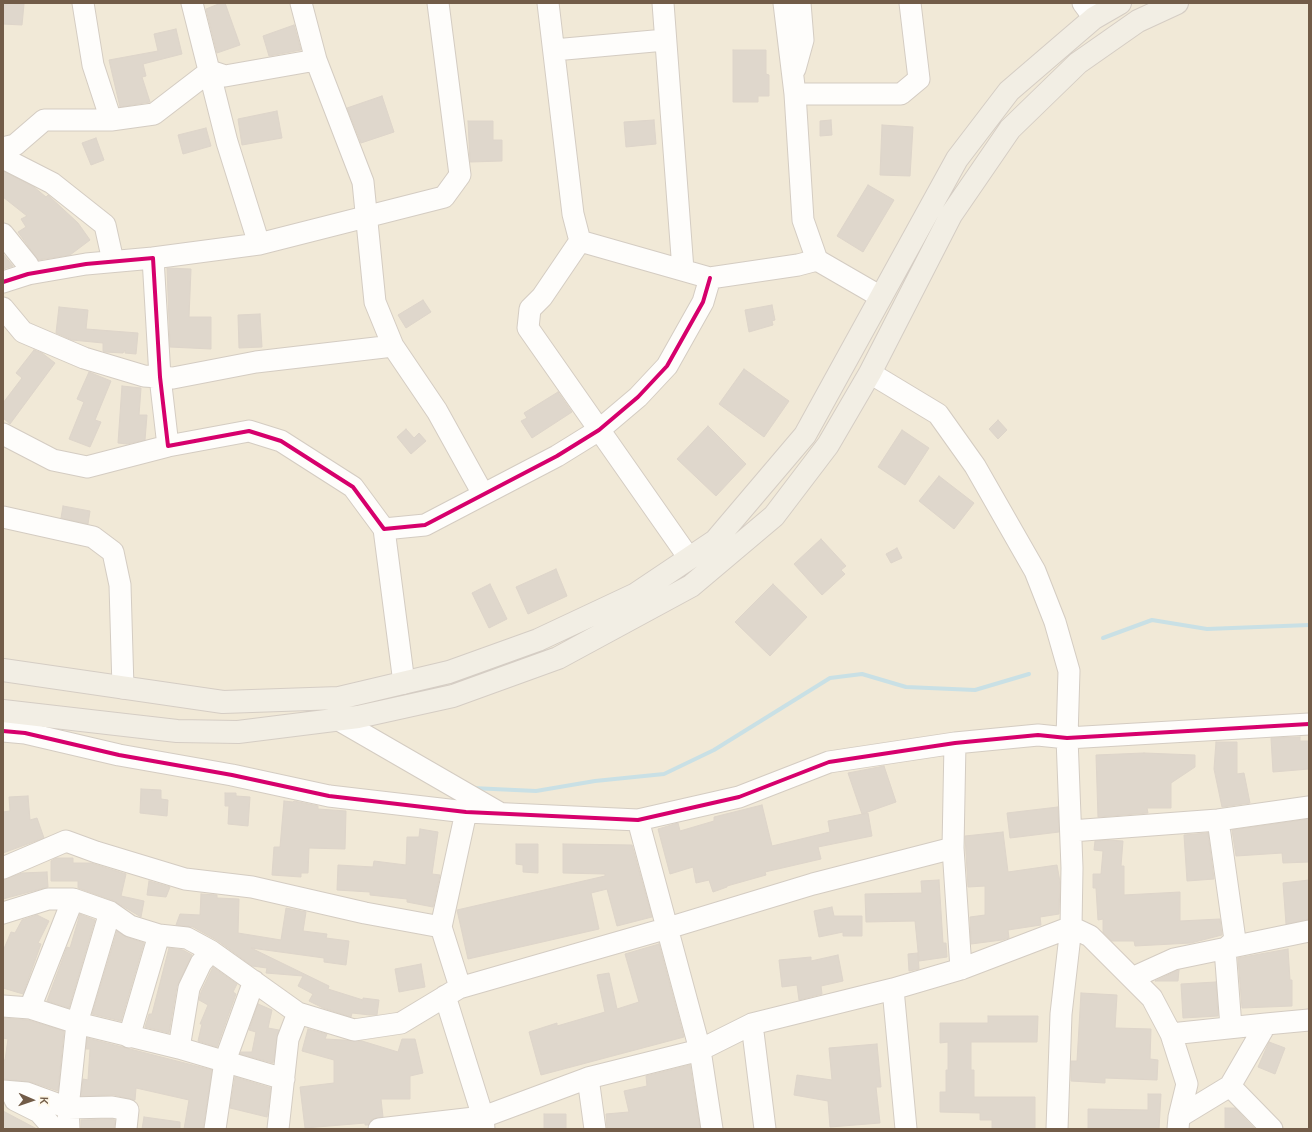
<!DOCTYPE html>
<html>
<head>
<meta charset="utf-8">
<style>
	body { margin:0 }
	#map { position:relative; width:1312px; height:1132px; overflow:hidden; background:#f6f1e7; font-family:Lato,sans-serif }
	canvas { display:block }
	.frame { position:absolute; inset:0; border:4px solid #725c48; pointer-events:none }
	.north { position:absolute; left:12px; top:1080px; width:40px; height:40px; -webkit-text-stroke:3px #fff8e7; paint-order:stroke; rotate:92deg; font-size:11px; font-weight:700; line-height:16px; text-align:center; color:#725c48 }
	.north::after { content:''; display:block; margin:auto; width:14px; height:18px; background:#725c48; clip-path:polygon(50% 0,100% 100%,50% 72%,0 100%) }
</style>
</head>
<body>
<div id="map">
<canvas width="1312" height="1132"></canvas>
<div class="frame"></div>
<div class="north">K</div>
</div>
<script>
const ctx = document.querySelector('canvas').getContext('2d');
ctx.lineJoin = 'round';
function fill(path, color) { ctx.fillStyle = color; ctx.fill(path, 'evenodd'); }
const shape = rows => new Path2D(rows.map(r => 'M' + r).join(''));
function strokePath(path, color, width, dash) { ctx.strokeStyle = color; ctx.lineWidth = width; ctx.lineCap = dash ? 'butt' : 'round'; ctx.setLineDash(dash || []); ctx.stroke(path); }
const residential = shape([
	[3,3,1309,3,1309,1129,3,1129]
]);
const stream = shape([
	[1103,638,1152,620,1207,629,1309,625],
	[472,788,536,791,595,781,664,774,714,750,830,678,862,674,906,687,975,690,1029,674]
]);
const building = shape([
	[4,3,24,4,22,25,3,24,4,3],
	[221,3,225,3,240,45,217,53,206,9,221,3],
	[294,25,301,50,269,56,263,36,294,25],
	[176,29,182,54,143,64,146,76,142,77,150,102,120,107,109,60,158,51,154,34,176,29],
	[733,50,766,50,766,74,769,75,769,96,758,96,758,102,733,102,733,50],
	[382,96,394,132,361,143,347,108,382,96],
	[277,111,282,138,242,145,238,119,277,111],
	[654,120,656,144,626,147,624,122,654,120],
	[831,120,832,135,820,136,820,121,831,120],
	[468,121,493,121,493,140,502,140,502,161,470,162,468,121],
	[882,125,913,127,910,176,880,175,882,125],
	[206,128,211,146,183,154,178,135,206,128],
	[96,138,104,160,91,165,82,143,96,138],
	[3,171,34,187,46,197,48,195,78,223,90,240,70,255,38,260,18,232,26,227,21,219,27,216,3,197,3,171],
	[868,185,894,200,863,252,837,236,868,185],
	[3,254,13,266,3,269,3,254],
	[167,268,191,269,189,317,211,317,211,349,170,347,167,268],
	[423,300,431,312,406,328,398,315,423,300],
	[772,305,775,320,772,321,773,325,749,332,745,310,772,305],
	[59,307,88,310,86,329,138,333,136,354,125,353,125,350,123,353,105,352,103,351,103,343,72,340,56,333,59,307],
	[260,314,262,347,239,348,238,315,260,314],
	[34,350,42,353,55,363,10,424,3,418,3,403,22,378,16,373,34,350],
	[744,369,789,401,764,437,719,404,744,369],
	[89,372,111,381,95,420,101,422,90,447,69,439,84,402,77,399,89,372],
	[122,386,141,388,139,415,147,415,145,440,127,444,118,443,122,386],
	[558,392,572,412,532,438,521,421,527,418,524,413,558,392],
	[998,420,1007,430,998,439,989,429,998,420],
	[708,426,746,464,716,496,677,459,708,426],
	[406,429,414,438,419,433,426,441,411,454,397,437,406,429],
	[902,430,929,448,905,485,878,467,902,430],
	[939,476,974,503,954,529,919,501,939,476],
	[63,506,90,511,88,524,61,518,63,506],
	[821,539,846,566,841,570,845,574,822,595,794,564,821,539],
	[897,548,902,558,891,563,886,554,897,548],
	[556,569,567,596,528,614,516,587,556,569],
	[490,584,507,619,489,628,472,593,490,584],
	[773,584,807,617,770,656,735,622,773,584],
	[1300,737,1300,741,1309,741,1309,769,1273,772,1271,738,1300,737],
	[1216,742,1237,742,1237,774,1244,773,1250,803,1222,807,1214,769,1216,742],
	[1144,753,1195,755,1195,767,1171,783,1171,808,1147,808,1148,813,1098,817,1096,755,1144,753],
	[884,766,896,802,862,814,848,773,884,766],
	[141,789,161,790,161,799,168,800,167,816,140,813,141,789],
	[225,793,236,793,236,796,250,797,248,826,228,824,229,806,225,806,225,793],
	[28,796,30,820,37,818,44,838,3,853,3,812,10,811,9,797,28,796],
	[284,801,293,802,294,801,318,806,318,809,346,811,345,849,309,848,308,873,301,873,301,877,272,875,274,847,280,847,284,801],
	[762,805,772,846,830,832,828,821,868,813,872,836,818,847,821,859,765,872,766,875,727,886,727,887,713,892,709,880,696,883,693,867,670,874,658,829,678,823,680,831,714,821,714,817,762,805],
	[1058,807,1059,832,1010,838,1007,813,1058,807],
	[1309,819,1309,862,1283,863,1282,853,1236,856,1232,830,1309,819],
	[420,829,438,832,432,874,440,875,433,907,407,902,407,899,370,895,370,892,337,890,338,865,373,867,374,861,406,865,407,837,419,837,420,829],
	[1003,832,1008,872,1057,865,1060,882,1059,914,1040,917,1041,925,1008,930,1009,938,1002,940,971,944,970,917,985,915,985,886,968,887,965,836,1003,832],
	[1208,833,1214,879,1187,881,1184,835,1208,833],
	[1108,840,1123,841,1121,866,1124,866,1124,895,1180,892,1180,921,1220,919,1222,935,1191,943,1135,946,1134,941,1112,941,1103,932,1103,919,1098,920,1096,888,1093,888,1093,874,1101,874,1103,851,1094,850,1095,841,1108,840],
	[516,844,538,844,538,873,523,872,523,865,516,864,516,844],
	[563,844,632,845,652,917,617,926,607,889,591,893,599,929,468,959,457,910,605,876,605,874,563,873,563,844],
	[56,858,73,858,73,863,91,863,126,874,121,896,144,901,141,917,114,901,78,888,78,881,51,881,51,861,56,858],
	[47,872,48,887,3,899,3,880,22,873,47,872],
	[939,880,943,943,946,943,947,957,919,961,915,921,866,922,865,894,922,893,921,881,939,880],
	[1309,880,1309,919,1286,924,1283,883,1309,880],
	[149,881,170,887,166,897,147,895,149,881],
	[201,894,217,895,217,898,239,899,238,933,281,940,286,908,306,912,303,931,327,934,326,938,349,941,346,965,324,962,324,958,251,948,329,986,328,989,363,1000,363,998,379,1000,377,1015,370,1015,352,1013,351,1017,323,1008,309,1001,313,994,298,986,303,976,266,973,267,968,252,966,218,941,193,927,176,925,180,914,200,915,201,894],
	[832,907,834,916,862,916,862,936,843,936,843,932,819,937,814,911,832,907],
	[80,914,95,920,69,1008,47,1001,67,947,70,948,80,914],
	[37,915,49,921,38,943,41,944,23,994,3,988,3,951,11,932,15,933,22,920,37,915],
	[117,931,126,937,144,943,121,1021,92,1014,117,931],
	[659,944,684,1037,541,1075,529,1032,557,1023,557,1026,605,1012,597,975,609,973,617,1009,639,1002,625,954,659,944],
	[169,948,183,950,192,955,177,986,169,1033,145,1027,149,1014,152,1014,169,948],
	[1288,949,1290,980,1292,980,1292,1006,1242,1008,1238,958,1288,949],
	[918,953,919,969,909,971,908,954,918,953],
	[838,955,843,981,821,986,822,994,799,1000,797,985,782,987,779,960,811,957,811,961,838,955],
	[421,964,425,987,399,992,395,969,421,964],
	[213,967,237,984,233,992,236,994,217,1047,198,1041,202,1024,200,1024,208,1005,199,1000,201,992,213,967],
	[1179,970,1178,981,1155,981,1178,970,1179,970],
	[1216,982,1218,1016,1183,1018,1181,984,1216,982],
	[1081,993,1117,995,1115,1028,1151,1029,1150,1059,1158,1060,1157,1080,1105,1078,1105,1083,1071,1081,1071,1061,1077,1061,1081,993],
	[258,1004,272,1010,268,1028,279,1030,273,1063,240,1054,241,1052,252,1052,256,1032,249,1030,258,1004],
	[988,1016,1038,1016,1037,1042,971,1042,971,1070,974,1070,974,1097,1035,1097,1035,1129,992,1129,992,1120,980,1120,980,1113,940,1112,940,1092,946,1092,946,1070,948,1070,948,1042,940,1043,940,1023,988,1023,988,1016],
	[3,1018,28,1020,64,1031,58,1091,31,1082,3,1079,3,1060,5,1060,8,1039,3,1038,3,1018],
	[308,1029,327,1034,325,1039,362,1041,398,1052,402,1039,415,1039,423,1073,410,1076,410,1099,381,1099,383,1117,372,1119,368,1125,365,1125,365,1123,305,1128,300,1087,334,1083,334,1060,302,1051,308,1029],
	[87,1038,212,1070,203,1129,184,1129,189,1100,136,1088,135,1100,114,1095,81,1096,83,1079,88,1080,90,1049,86,1049,87,1038],
	[1269,1042,1285,1048,1275,1074,1258,1067,1269,1042],
	[877,1044,881,1087,876,1087,880,1123,830,1127,828,1101,794,1095,797,1075,832,1080,829,1048,877,1044],
	[690,1065,700,1128,607,1129,606,1114,629,1112,624,1091,647,1086,646,1076,690,1065],
	[235,1077,271,1088,267,1117,230,1108,235,1077],
	[1148,1094,1161,1094,1159,1129,1088,1129,1088,1109,1148,1110,1148,1094],
	[1225,1108,1235,1108,1255,1129,1225,1129,1225,1108],
	[3,1111,37,1129,5,1129,3,1111],
	[544,1114,566,1114,566,1129,544,1129,544,1114],
	[144,1117,180,1122,180,1129,142,1129,144,1117],
	[111,1119,115,1120,114,1129,81,1129,81,1120,111,1119]
]);
const minor = shape([
	[83,3,93,65,111,120],
	[192,3,227,142,259,244],
	[301,3,316,60,363,182,375,302,393,346,437,411,483,494],
	[548,3,573,214,580,241,542,297,530,309,528,328,689,558],
	[663,3,683,270],
	[784,3,795,94,803,220,817,260,881,297],
	[1083,3,1094,18],
	[554,50,665,40],
	[795,69,803,40,800,3],
	[795,94,901,94,919,79,910,3],
	[3,148,15,145,44,120,111,120,154,114,210,71,225,76,316,60],
	[3,158,52,183,105,225,113,261],
	[3,234,28,265,28,274],
	[580,241,710,278,798,265,817,260],
	[153,258,259,244,444,197,460,175,438,3],
	[3,282,28,274,86,264,153,258,160,377,168,446,249,431,281,441,353,487,384,529,425,525,557,456,599,430,638,397,667,366,703,302,710,278],
	[3,308,23,332,84,358,144,376,173,378,256,362,393,346],
	[870,373,938,414,975,466,1035,571,1055,622,1069,671,1067,738,1072,868,1071,927,1061,1014,1057,1129],
	[3,434,53,460,87,467,168,446],
	[3,517,93,537,113,552,120,585,123,688],
	[384,529,404,683],
	[337,719,498,812],
	[3,731,25,733,119,755,232,775,329,796,466,812,638,820,739,797,829,762,955,743,1038,735,1067,738,1309,724],
	[955,743,953,848,961,969],
	[638,820,700,1050,712,1129],
	[1218,820,1235,940,1225,949,1231,1027],
	[1071,831,1218,820,1309,807],
	[3,868,66,841,96,852,185,879,252,887,365,913,441,927,460,987],
	[3,913,48,899,73,899,110,912,130,926,159,935,187,938,211,951,298,1013,354,1030,401,1023,459,988,668,928,813,884,953,848],
	[441,927,466,812],
	[1132,978,1174,959,1309,931],
	[893,989,906,1129],
	[445,996,483,1117,484,1129],
	[3,1006,30,1008,77,1023,179,1048,284,1079],
	[30,1008,73,899],
	[752,1024,765,1129],
	[1171,1034,1266,1024],
	[129,1037,159,935],
	[179,1048,189,988,201,963,211,951],
	[588,1078,595,1129],
	[1230,1086,1266,1024,1309,1020],
	[3,1091,27,1093,68,1108,112,1107,128,1110,126,1129],
	[15,1100,39,1112,54,1129],
	[1179,1117,1230,1086,1272,1129],
	[69,1129,68,1108,77,1023,110,912],
	[215,1129,225,1061,254,981],
	[278,1129,288,1039,298,1013],
	[379,1129,483,1117,588,1078,700,1050,752,1024,893,989,961,969,1071,927,1090,936,1152,998,1171,1034,1187,1084,1179,1117,1178,1129]
]);
const major = shape([
	[3,670,223,702,339,698,449,672,538,640,636,594,715,541,805,435,957,159,1009,91,1094,18,1120,3],
	[3,711,177,731,238,732,358,717,453,696,558,658,691,586,774,516,828,445,870,373,951,215,1010,129,1078,63,1138,21,1177,3]
]);
const cycleway = shape([
	[3,282,28,274,86,264,153,258,160,377,168,446,249,431,281,441,353,487,384,529,425,525,557,456,599,430,638,397,667,366,703,302,710,278],
	[3,731,25,733,119,755,232,775,329,796,466,812,638,820,739,797,829,762,955,743,1038,735,1067,738,1309,724]
]);
fill(residential, '#f1e9d7');
strokePath(stream, '#c9e0e5', 4);
fill(building, '#dfd7cc');
strokePath(building, '#ded5ca', 1);
strokePath(minor, '#d4ccc2', 23);
strokePath(major, '#d5cdc4', 24);
strokePath(minor, '#fefdfb', 21);
strokePath(major, '#f2eee4', 22);
strokePath(cycleway, '#d6006c', 4);
</script>
</body>
</html>
